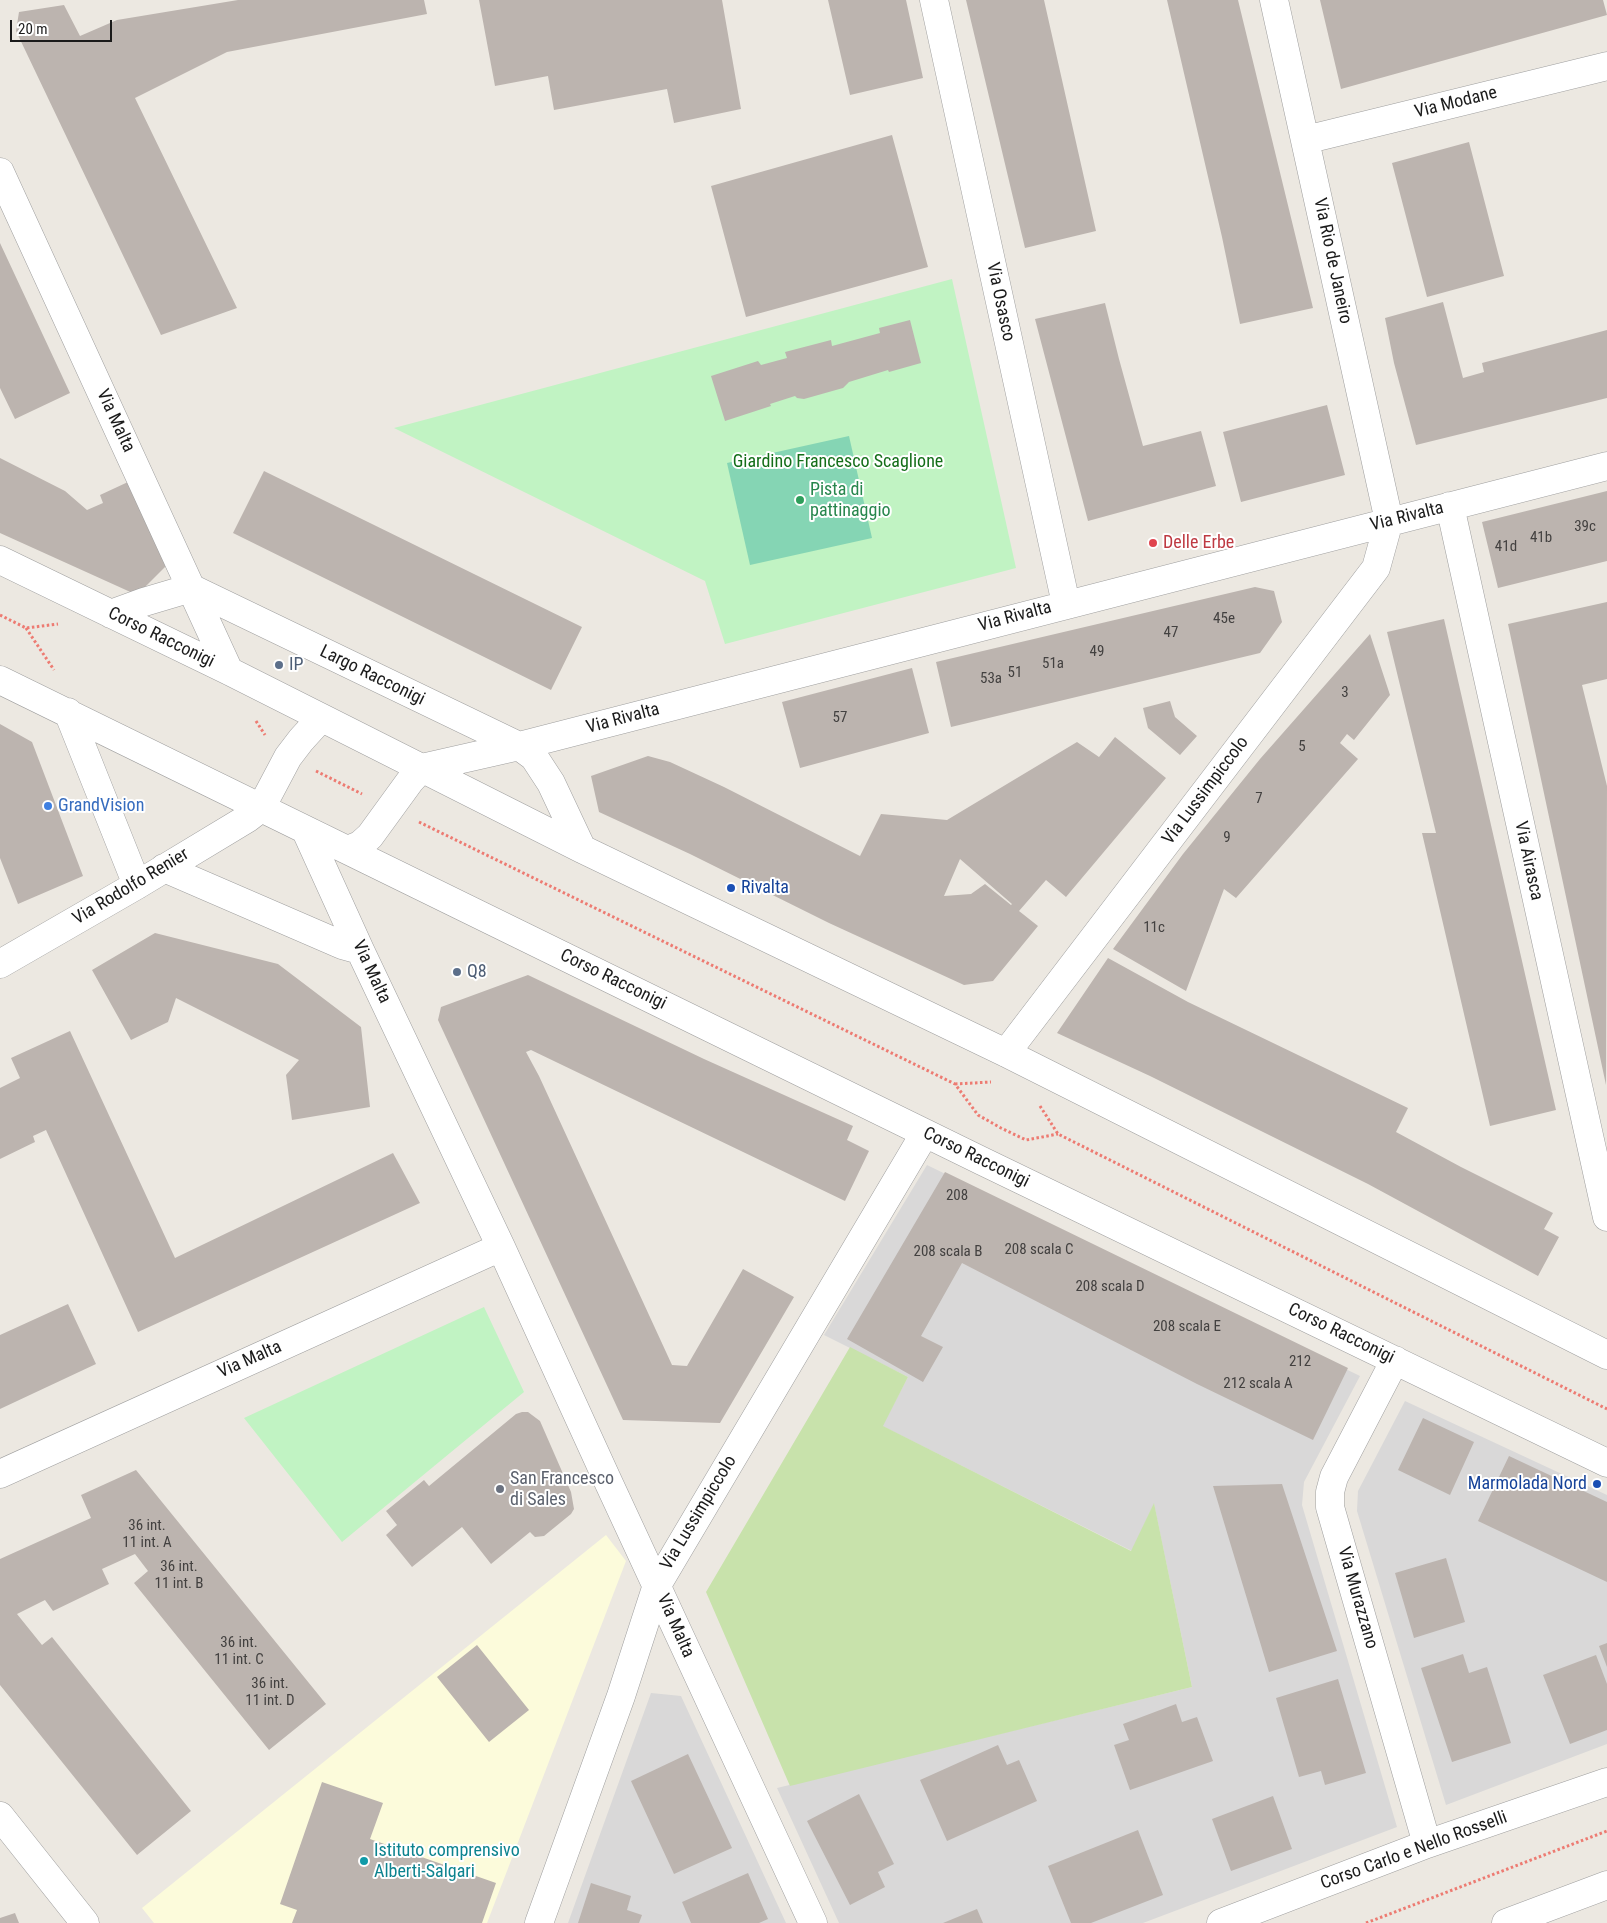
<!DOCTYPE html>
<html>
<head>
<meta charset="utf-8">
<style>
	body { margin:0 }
	#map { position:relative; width:1607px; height:1923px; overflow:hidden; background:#ece8e1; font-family:"Roboto Condensed",sans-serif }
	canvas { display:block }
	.scale { position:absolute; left:10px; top:20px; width:102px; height:22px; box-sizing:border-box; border:2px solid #1b1b1b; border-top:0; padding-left:6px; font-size:15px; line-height:18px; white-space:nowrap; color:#1b1b1b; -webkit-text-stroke:4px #fff; paint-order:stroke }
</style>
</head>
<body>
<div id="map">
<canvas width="1607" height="1923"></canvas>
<div class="scale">20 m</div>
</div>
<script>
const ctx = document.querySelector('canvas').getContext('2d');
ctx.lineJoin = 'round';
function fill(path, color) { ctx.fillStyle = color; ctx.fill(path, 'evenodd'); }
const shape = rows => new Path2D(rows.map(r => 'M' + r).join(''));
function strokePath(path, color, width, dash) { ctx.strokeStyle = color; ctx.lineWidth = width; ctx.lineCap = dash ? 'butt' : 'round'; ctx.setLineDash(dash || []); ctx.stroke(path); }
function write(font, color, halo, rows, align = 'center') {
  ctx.font = font + ' "Roboto Condensed",sans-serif'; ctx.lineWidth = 4; ctx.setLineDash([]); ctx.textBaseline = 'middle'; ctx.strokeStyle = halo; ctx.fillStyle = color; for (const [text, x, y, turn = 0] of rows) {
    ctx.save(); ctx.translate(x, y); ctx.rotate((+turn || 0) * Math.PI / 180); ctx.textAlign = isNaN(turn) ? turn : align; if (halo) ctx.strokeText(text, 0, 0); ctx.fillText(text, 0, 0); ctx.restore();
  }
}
const residential = shape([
	[927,1165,1360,1376,1304,1482,1302,1505,1397,1827,1143,1923,839,1923,777,1788,1192,1687,1154,1504,1132,1551,882,1426,908,1377,824,1335],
	[1405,1401,1607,1495,1607,1744,1446,1805,1357,1511,1358,1491],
	[651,1693,681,1696,786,1923,568,1923]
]);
const education = shape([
	[606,1535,626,1561,487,1923,154,1923,142,1908]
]);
const grass = shape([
	[850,1347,908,1377,883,1426,1131,1551,1154,1503,1192,1687,790,1786,706,1592]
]);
const park = shape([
	[952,279,1016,568,725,644,705,581,394,428],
	[484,1307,524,1392,342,1542,244,1418]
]);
const pitch = shape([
	[849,436,872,538,750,565,727,463]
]);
const building = shape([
	[238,0,424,0,427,14,227,52,135,98,237,308,161,335,16,31,19,12,64,5,80,36,117,20],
	[479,0,722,0,741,109,674,123,667,89,554,110,548,76,495,86],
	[828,0,906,0,923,78,850,95],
	[966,0,1044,0,1096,231,1025,248],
	[1167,0,1238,0,1313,308,1240,324,1222,237],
	[1320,0,1603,0,1607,15,1341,89],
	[892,135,928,267,746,317,711,186],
	[1469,142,1504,276,1427,297,1392,163],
	[0,243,70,393,15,419,0,388],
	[1443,302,1463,378,1484,372,1482,363,1607,330,1607,398,1416,445,1394,363,1385,318],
	[1105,303,1119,359,1143,446,1201,431,1216,486,1088,521,1035,319],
	[910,320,921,363,889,372,888,370,849,382,843,388,804,399,797,398,795,396,770,404,771,406,725,421,711,376,758,361,761,365,787,358,785,352,831,340,832,346,880,333,879,328],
	[1327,405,1345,475,1241,502,1223,432],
	[0,458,65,491,87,510,103,503,100,495,128,482,166,566,137,595,0,533],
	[264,471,582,627,551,690,233,533],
	[1607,491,1607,561,1498,588,1482,522],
	[1255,587,1274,591,1282,622,1260,653,951,727,936,662],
	[1607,602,1607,679,1582,685,1607,786,1606,1085,1508,624],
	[1444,619,1556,1110,1490,1126,1422,833,1436,833,1387,632],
	[1370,634,1390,695,1354,740,1347,734,1340,743,1358,759,1236,898,1224,889,1186,991,1113,949,1183,854,1260,759],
	[912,668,929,733,800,768,782,702],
	[1170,701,1175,717,1197,736,1180,755,1148,728,1143,708],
	[0,724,32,742,83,876,18,904,0,858],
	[1115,737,1166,778,1066,897,1046,880,1019,911,1038,926,993,981,964,985,829,923,690,854,599,812,591,776,648,756,670,762,724,787,860,856,881,814,947,820,1077,742,1099,757],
	[960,859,1012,904,1011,905,985,884,971,894,944,896],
	[155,933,278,964,361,1027,370,1107,292,1120,286,1075,299,1060,176,998,168,1022,131,1040,92,970],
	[1108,958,1188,1002,1408,1108,1396,1132,1461,1167,1553,1213,1544,1229,1559,1237,1538,1276,1368,1184,1150,1076,1057,1033],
	[528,975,704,1059,853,1126,847,1140,869,1151,845,1201,531,1050,526,1052,539,1076,672,1365,687,1366,743,1269,794,1297,720,1423,623,1420,438,1020,441,1007],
	[70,1031,175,1258,393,1153,420,1203,138,1332,46,1130,33,1136,35,1142,0,1159,0,1088,20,1078,11,1058],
	[945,1172,1348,1368,1313,1440,1197,1384,962,1263,921,1336,943,1347,923,1382,847,1339],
	[68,1304,96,1364,0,1409,0,1335],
	[522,1412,528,1412,540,1421,571,1492,574,1509,571,1514,544,1536,535,1537,530,1532,491,1564,462,1527,412,1567,386,1535,397,1525,386,1511,424,1480,429,1486,516,1414],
	[1423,1418,1474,1442,1450,1495,1398,1470],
	[1509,1456,1607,1502,1607,1582,1478,1521],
	[136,1470,326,1704,269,1750,134,1583,148,1571,135,1554,102,1569,109,1584,53,1611,45,1600,17,1614,42,1645,52,1637,191,1811,137,1855,0,1685,0,1559,91,1518,81,1495],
	[1282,1484,1337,1651,1269,1672,1213,1486],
	[1446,1558,1465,1622,1414,1638,1395,1573],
	[1607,1643,1607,1667,1599,1646],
	[477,1645,529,1710,489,1742,437,1677],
	[1463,1654,1469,1673,1487,1667,1511,1743,1452,1762,1421,1668],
	[1596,1655,1607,1684,1607,1730,1570,1744,1543,1675],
	[1338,1679,1366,1773,1325,1785,1321,1771,1299,1777,1276,1698],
	[1176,1704,1182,1722,1197,1717,1213,1761,1130,1790,1114,1745,1129,1740,1123,1724],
	[998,1745,1007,1765,1019,1760,1037,1801,947,1841,920,1780],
	[688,1754,732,1848,674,1874,631,1781],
	[322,1782,383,1803,370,1839,496,1883,482,1923,292,1923,297,1910,280,1904],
	[859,1794,894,1864,878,1872,885,1887,850,1905,807,1821],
	[1273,1796,1292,1849,1231,1871,1212,1819],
	[1138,1830,1163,1895,1091,1923,1071,1923,1048,1866],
	[748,1873,768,1919,759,1923,691,1923,682,1902],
	[591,1883,631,1896,627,1910,642,1915,639,1923,578,1923],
	[977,1909,983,1923,943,1923],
	[15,1913,19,1923,0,1923,0,1918]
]);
const path = shape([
	[0,615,26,628,58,624],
	[26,628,54,670],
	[256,721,265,735],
	[316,771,362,794],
	[419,822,955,1084,978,1115,1001,1128,1026,1140,1058,1134],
	[955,1084,991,1082],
	[1040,1106,1058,1134,1607,1409],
	[1366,1923,1607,1831]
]);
const minor = shape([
	[934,0,1066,604],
	[1305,140,1607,66],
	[0,172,229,671],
	[1450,506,1607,1217],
	[0,560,229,671,582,849,1006,1053,1607,1355],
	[111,614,144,602,191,588,519,746,534,757,551,783,582,849],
	[0,680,982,1161,1607,1463],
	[68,712,137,885],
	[422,768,519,746,1607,466],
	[306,831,360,950,501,1247,606,1477,813,1923],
	[348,850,360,845,370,836,410,781,422,768],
	[164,868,342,945,360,950],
	[0,964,137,885,248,818,261,808,288,757,301,740,321,718],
	[1006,1053,1376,568,1389,521,1274,0],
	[1395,1360,1334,1477,1330,1492,1330,1507,1427,1844],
	[0,1474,501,1247],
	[0,1816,85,1923],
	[539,1923,621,1696,657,1585,925,1133],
	[1221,1923,1427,1844,1607,1782],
	[1506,1923,1607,1885]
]);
const markers = [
	[800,500,5,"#2e9e5b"],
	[1153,543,5,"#e0444e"],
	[279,665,5,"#5c6f8a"],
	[48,806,5,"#3f7fe0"],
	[731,888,5,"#1a4fb4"],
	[457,972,5,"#5c6f8a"],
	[1597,1484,5,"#1a4fb4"],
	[500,1489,5,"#6b7280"],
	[364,1861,5,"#0f9aa8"]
];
const numberNames = [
	["39c",1585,527],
	["41b",1541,538],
	["41d",1506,547],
	["45e",1224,619],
	["47",1171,633],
	["49",1097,652],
	["51a",1053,664],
	["51",1015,673],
	["53a",991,679],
	["3",1345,693],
	["57",840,718],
	["5",1302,747],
	["7",1259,799],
	["9",1227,838],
	["11c",1154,928],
	["208",957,1196],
	["208 scala C",1039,1250],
	["208 scala B",948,1252],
	["208 scala D",1110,1287],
	["208 scala E",1187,1327],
	["212",1300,1362],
	["212 scala A",1258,1384],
	["36 int.",147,1526],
	["11 int. A",147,1543],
	["36 int.",179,1567],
	["11 int. B",179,1584],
	["36 int.",239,1643],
	["11 int. C",239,1660],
	["36 int.",270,1684],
	["11 int. D",270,1701]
];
const streetNames = [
	["Via Modane",1456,103,-14],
	["Via Rio de Janeiro",1332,261,78],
	["Via Osasco",1000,302,78],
	["Via Malta",115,421,65],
	["Via Rivalta",1407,517,-14],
	["Via Rivalta",1015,617,-15],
	["Corso Racconigi",161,638,26],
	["Largo Racconigi",372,676,26],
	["Via Rivalta",623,719,-15],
	["Via Lussimpiccolo",1206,791,-53],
	["Via Airasca",1528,861,78],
	["Via Rodolfo Renier",131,887,-31],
	["Via Malta",371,972,65],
	["Corso Racconigi",613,980,26],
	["Corso Racconigi",976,1158,26],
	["Corso Racconigi",1341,1334,26],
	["Via Malta",250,1360,-24],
	["Via Lussimpiccolo",699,1513,-59],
	["Via Murazzano",1357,1598,74],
	["Via Malta",675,1626,66],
	["Corso Carlo e Nello Rosselli",1414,1851,-20]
];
const parkNames = [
	["Giardino Francesco Scaglione",838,462]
];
const leisureNames = [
	["Pista di",810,490],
	["pattinaggio",810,511]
];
const healthNames = [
	["Delle Erbe",1163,543]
];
const serviceNames = [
	["IP",289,665],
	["Q8",467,972]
];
const shopNames = [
	["GrandVision",58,806]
];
const transitNames = [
	["Rivalta",741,888],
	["Marmolada Nord",1587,1484,"right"]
];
const worshipNames = [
	["San Francesco",510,1479],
	["di Sales",510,1500]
];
const cultureNames = [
	["Istituto comprensivo",374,1851],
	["Alberti-Salgari",374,1872]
];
fill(residential, '#d9d8d8');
fill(education, '#fcfbdb');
fill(grass, '#c8e2ab');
fill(park, '#c1f3c3');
fill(pitch, '#85d5b4');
fill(building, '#bcb4af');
strokePath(minor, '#9f9f9f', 29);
strokePath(path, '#ed7b72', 3, [2.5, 2.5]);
strokePath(minor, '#fff', 28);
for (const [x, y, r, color] of markers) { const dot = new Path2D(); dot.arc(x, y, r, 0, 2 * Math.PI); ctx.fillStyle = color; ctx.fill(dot); strokePath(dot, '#fff', 2); }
write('15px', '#434140', null, numberNames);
write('18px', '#1b1b1b', '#fff', streetNames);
write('18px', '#146e19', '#fff', parkNames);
write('18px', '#27864d', '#fff', leisureNames, 'left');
write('18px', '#be3a42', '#fff', healthNames, 'left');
write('18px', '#4e5e75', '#fff', serviceNames, 'left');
write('18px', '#366cbe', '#fff', shopNames, 'left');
write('18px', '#164399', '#fff', transitNames, 'left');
write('18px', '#5b616d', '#fff', worshipNames, 'left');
write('18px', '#0d838f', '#fff', cultureNames, 'left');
</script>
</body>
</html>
